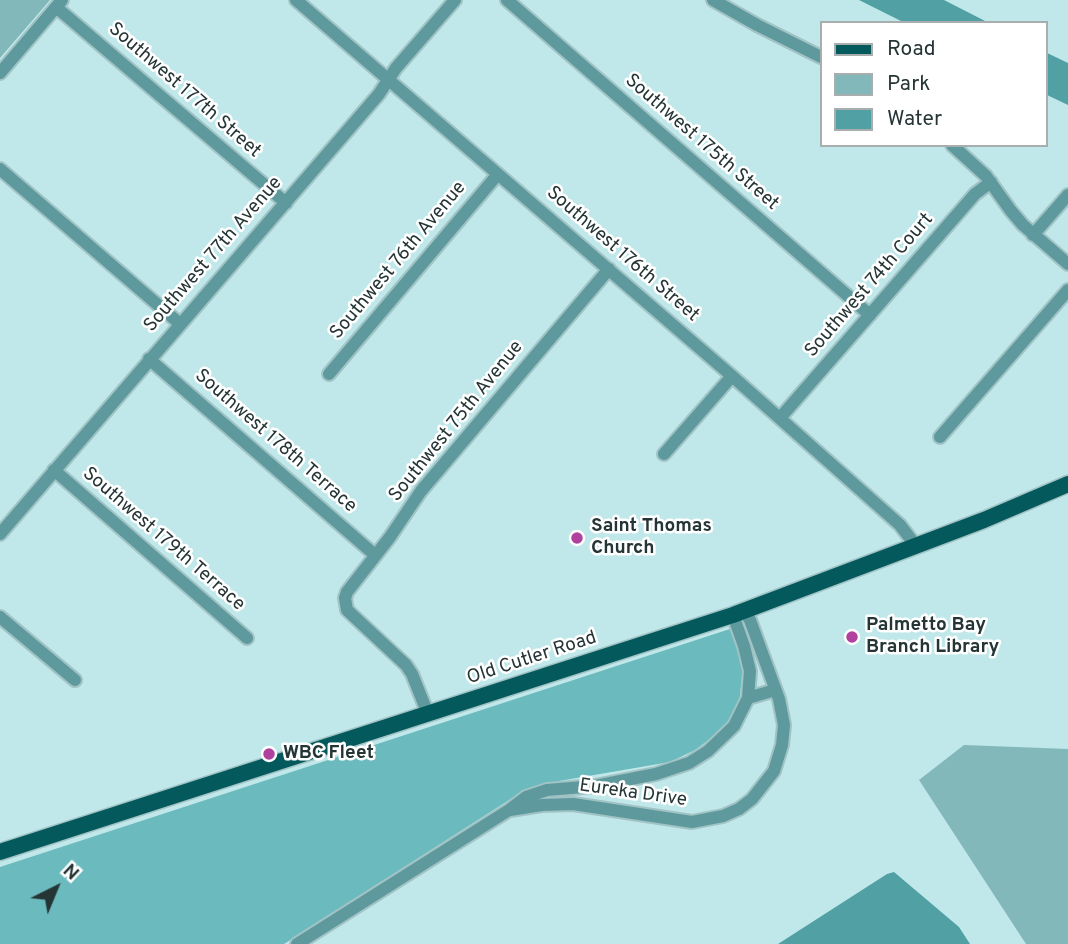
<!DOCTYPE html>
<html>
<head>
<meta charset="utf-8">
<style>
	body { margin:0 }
	#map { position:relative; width:1068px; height:944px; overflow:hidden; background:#c0e7e9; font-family:Overpass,sans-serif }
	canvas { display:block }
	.legend { position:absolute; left:820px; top:21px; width:228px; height:126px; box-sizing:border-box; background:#fff; border:2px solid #a8aeae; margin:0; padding:9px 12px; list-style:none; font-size:21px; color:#253535 }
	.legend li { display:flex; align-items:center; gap:14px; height:35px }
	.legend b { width:35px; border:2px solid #a8aeae }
	.north { position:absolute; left:21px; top:853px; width:70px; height:70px; -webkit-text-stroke:5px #fff; paint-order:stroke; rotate:43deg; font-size:19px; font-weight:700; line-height:28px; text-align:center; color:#253535 }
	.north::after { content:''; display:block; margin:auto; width:24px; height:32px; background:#253535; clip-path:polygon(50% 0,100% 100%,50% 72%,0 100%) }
</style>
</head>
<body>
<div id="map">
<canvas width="1068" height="944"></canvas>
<ul class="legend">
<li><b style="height:9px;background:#03595c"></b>Road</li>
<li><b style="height:19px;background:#82b8ba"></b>Park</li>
<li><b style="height:19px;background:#50a0a4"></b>Water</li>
</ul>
<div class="north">N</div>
</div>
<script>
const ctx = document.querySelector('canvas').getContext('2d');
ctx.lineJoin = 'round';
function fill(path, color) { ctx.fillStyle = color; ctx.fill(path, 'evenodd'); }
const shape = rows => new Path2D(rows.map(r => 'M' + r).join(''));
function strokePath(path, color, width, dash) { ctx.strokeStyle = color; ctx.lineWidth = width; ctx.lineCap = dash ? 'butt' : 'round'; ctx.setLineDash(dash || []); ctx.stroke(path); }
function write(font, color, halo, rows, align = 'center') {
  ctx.font = font + ' Overpass,sans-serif'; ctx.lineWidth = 5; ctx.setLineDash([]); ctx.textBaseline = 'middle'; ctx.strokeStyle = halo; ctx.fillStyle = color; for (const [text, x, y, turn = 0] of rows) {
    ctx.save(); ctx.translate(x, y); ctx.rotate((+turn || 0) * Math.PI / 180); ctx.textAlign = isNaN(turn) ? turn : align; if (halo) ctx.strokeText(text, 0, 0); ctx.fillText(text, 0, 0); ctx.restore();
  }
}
const green = shape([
	[0,0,50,0,0,58],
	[964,745,1068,749,1068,944,1026,944,919,780]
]);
const forest = shape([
	[730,629,743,665,739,705,730,724,695,750,670,762,559,781,520,793,284,944,0,944,0,867]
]);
const water = shape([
	[859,0,944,0,989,23,905,23],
	[1045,52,1068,63,1068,105,1045,94],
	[894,872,959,927,970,944,778,944,887,874]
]);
const minor = shape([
	[296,0,732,376,900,525,916,546],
	[507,0,870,315],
	[713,0,757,25,821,57],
	[56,7,286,203],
	[0,73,62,0],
	[952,145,986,176,1011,211,1023,225,1068,264],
	[0,169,179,323],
	[1033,235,1068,195],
	[149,359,375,555],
	[329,374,498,174],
	[780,418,975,194,991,182],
	[940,437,1068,290],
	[664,454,732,376],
	[54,470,247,638],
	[0,534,379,94,396,68,455,0],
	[0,617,75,680],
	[748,698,775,690],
	[428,714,412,674,406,665,347,610,345,598,347,592,390,537,421,491,609,269],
	[510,810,542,805,573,804,692,822,723,816,739,809,752,799,774,771,782,745,784,725,779,699,750,620,744,611],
	[297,944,509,810,526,797,547,790,595,786,656,774,689,763,708,751,734,726,748,698,750,671,744,646,733,615]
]);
const major = shape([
	[0,852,733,615,984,520,1068,484]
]);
const markers = [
	[577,538,7,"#b1419e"],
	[852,637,7,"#b1419e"],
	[269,754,7,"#b1419e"]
];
const streetNames = [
	["Southwest 177th Street",184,91,41],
	["Southwest 175th Street",701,143,41],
	["Southwest 77th Avenue",214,255,-49],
	["Southwest 176th Street",622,255,41],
	["Southwest 76th Avenue",399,261,-50],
	["Southwest 74th Court",870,286,-49],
	["Southwest 75th Avenue",457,422,-51],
	["Southwest 178th Terrace",275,442,41],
	["Southwest 179th Terrace",163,540,41],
	["Old Cutler Road",532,659,-18],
	["Eureka Drive",633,794,8]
];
const poiNames = [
	["Saint Thomas",591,527],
	["Church",591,549],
	["Palmetto Bay",866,626],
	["Branch Library",866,648],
	["WBC Fleet",283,754]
];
fill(green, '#82b8ba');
fill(forest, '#6bbabe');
fill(water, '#50a0a4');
strokePath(minor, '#a1c3c5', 16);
strokePath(major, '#a1c3c5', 19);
strokePath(minor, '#5e9a9d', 12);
strokePath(major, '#03595c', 16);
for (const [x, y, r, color] of markers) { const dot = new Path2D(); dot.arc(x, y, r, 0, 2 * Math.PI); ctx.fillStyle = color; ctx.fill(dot); strokePath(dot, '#fff', 2.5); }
write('19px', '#253535', '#fff', streetNames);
write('bold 19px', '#253535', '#fff', poiNames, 'left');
</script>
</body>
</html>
